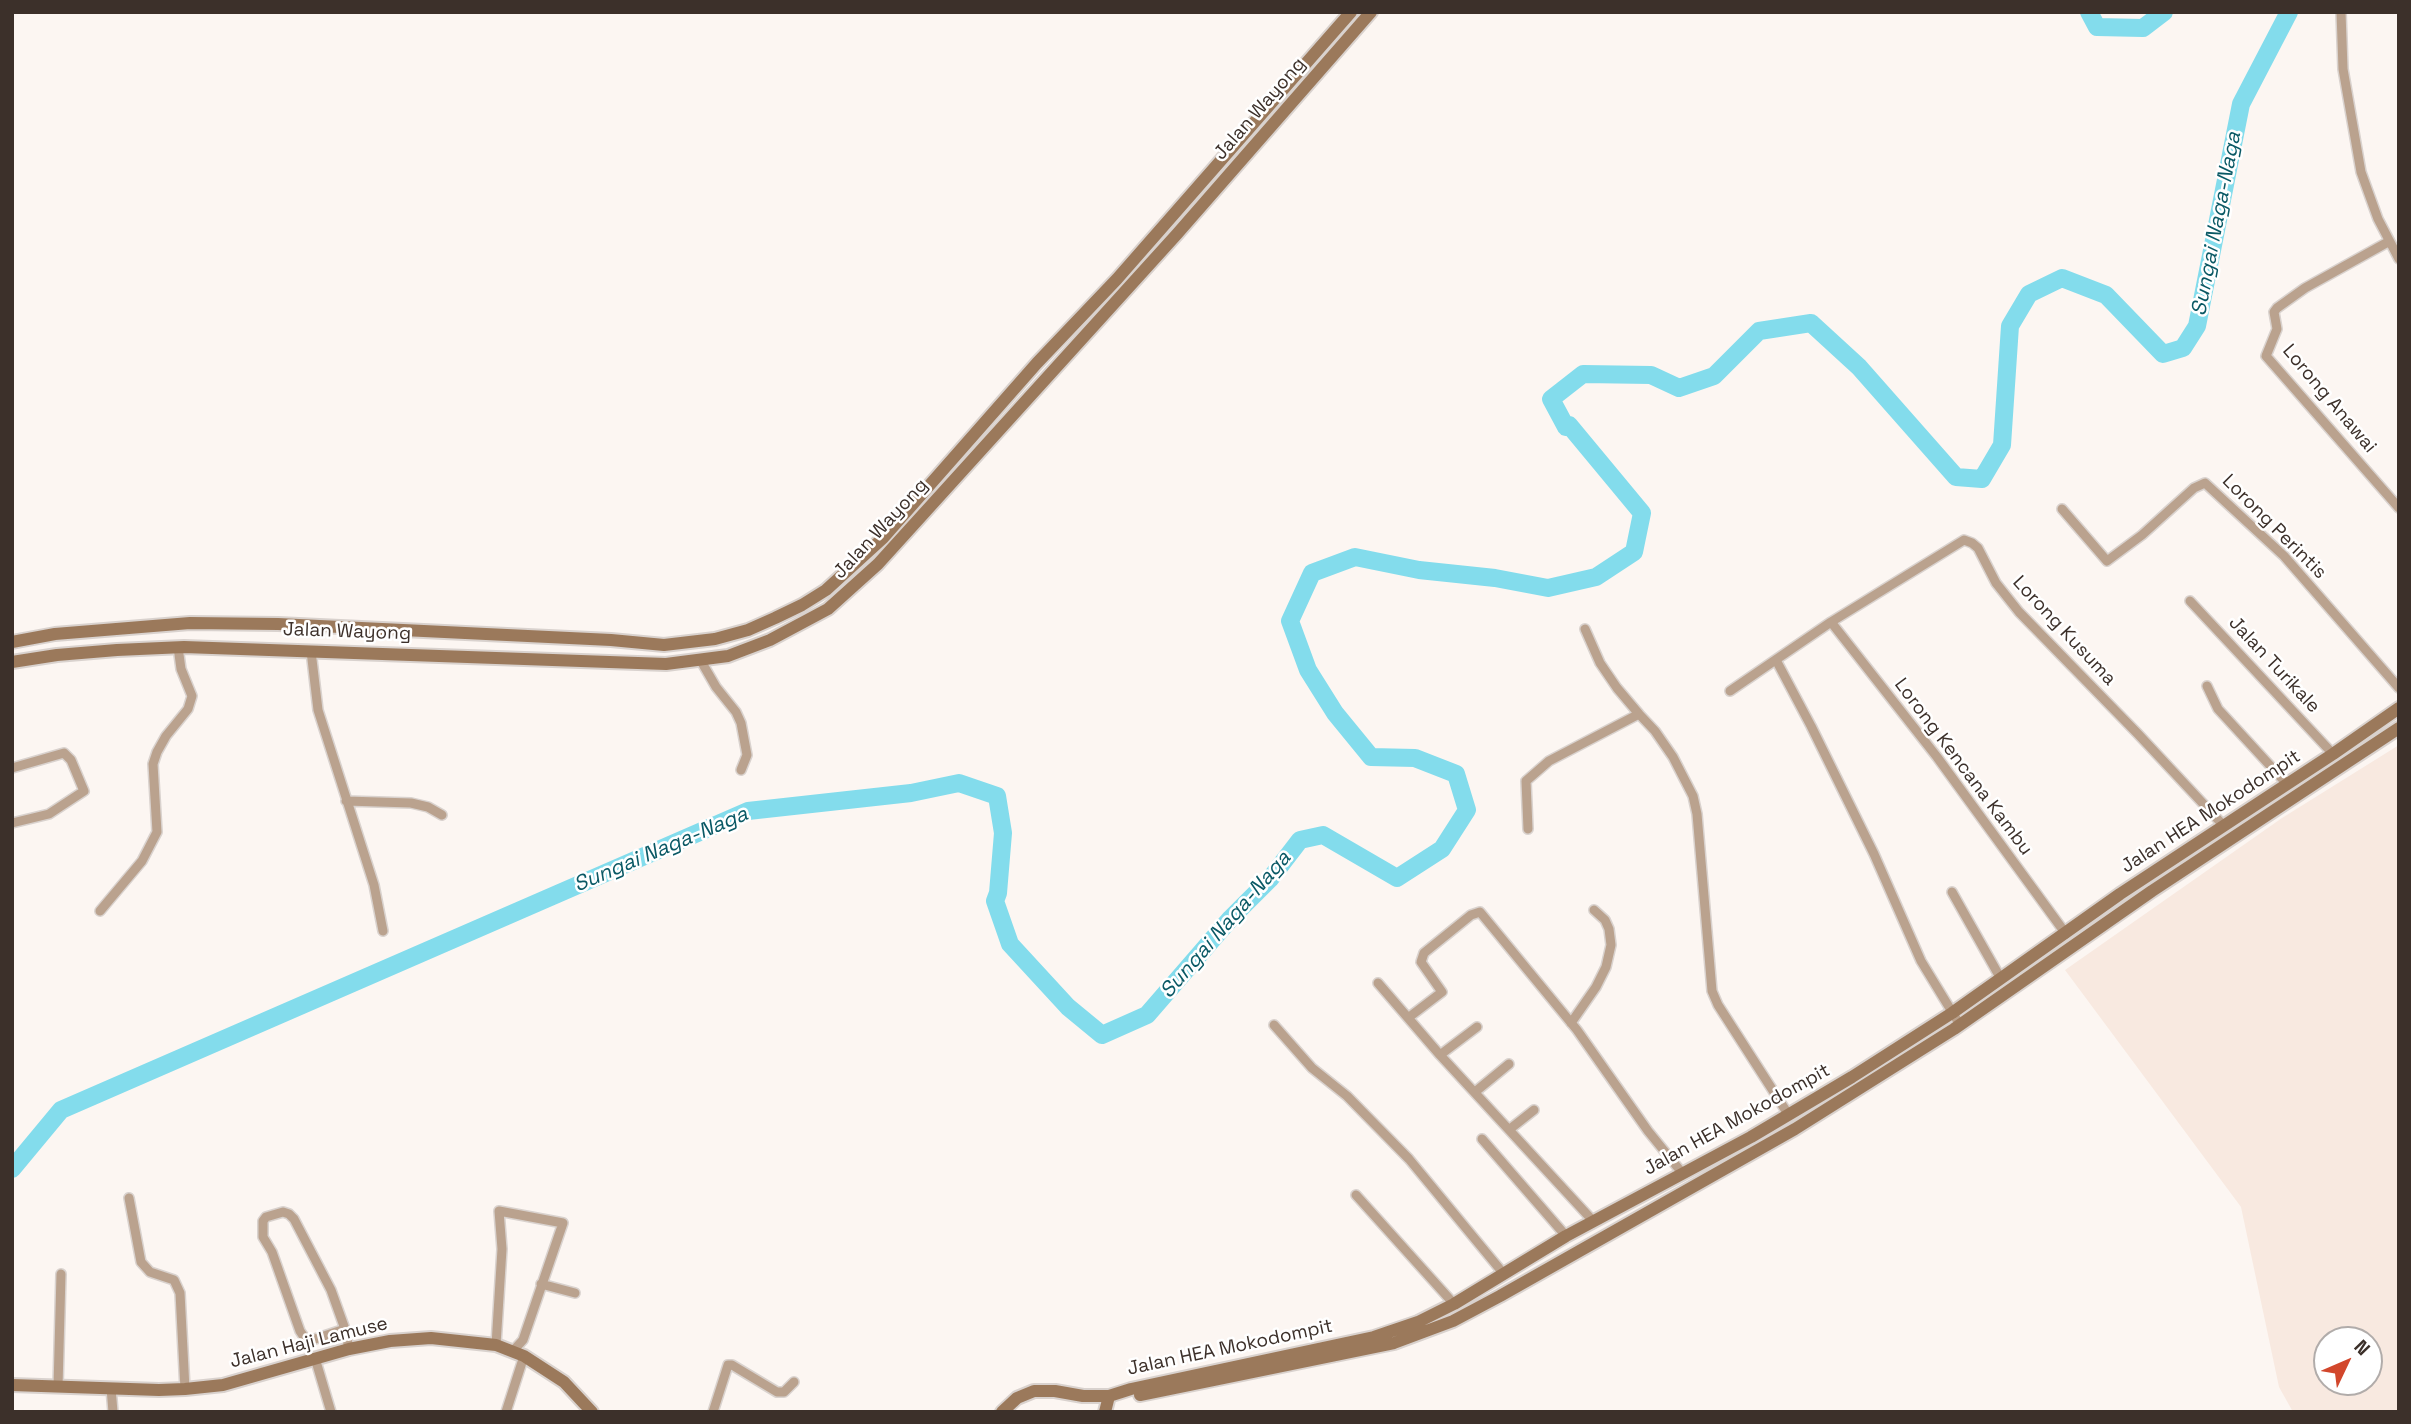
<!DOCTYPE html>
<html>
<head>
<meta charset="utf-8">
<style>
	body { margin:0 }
	#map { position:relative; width:2411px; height:1424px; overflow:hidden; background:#fcf6f2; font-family:"Space Grotesk",sans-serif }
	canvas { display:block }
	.frame { position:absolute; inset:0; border:14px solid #3c302a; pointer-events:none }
	.north { position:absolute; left:2313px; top:1326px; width:70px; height:70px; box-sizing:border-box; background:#fff; border:2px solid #b1acaa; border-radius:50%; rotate:46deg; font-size:19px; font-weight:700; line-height:28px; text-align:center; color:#3c302a }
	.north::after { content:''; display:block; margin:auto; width:24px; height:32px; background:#d2472c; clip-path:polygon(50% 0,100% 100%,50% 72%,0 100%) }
</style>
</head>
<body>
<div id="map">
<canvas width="2411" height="1424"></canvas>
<div class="frame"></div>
<div class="north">N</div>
</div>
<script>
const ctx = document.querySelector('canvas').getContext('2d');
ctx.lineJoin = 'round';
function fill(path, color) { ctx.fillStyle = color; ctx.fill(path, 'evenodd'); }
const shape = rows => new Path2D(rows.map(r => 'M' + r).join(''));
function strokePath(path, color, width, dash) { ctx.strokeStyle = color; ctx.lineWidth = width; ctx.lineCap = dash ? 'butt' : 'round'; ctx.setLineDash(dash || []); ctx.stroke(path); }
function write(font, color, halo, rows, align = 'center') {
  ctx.font = font + ' "Space Grotesk",sans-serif'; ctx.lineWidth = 5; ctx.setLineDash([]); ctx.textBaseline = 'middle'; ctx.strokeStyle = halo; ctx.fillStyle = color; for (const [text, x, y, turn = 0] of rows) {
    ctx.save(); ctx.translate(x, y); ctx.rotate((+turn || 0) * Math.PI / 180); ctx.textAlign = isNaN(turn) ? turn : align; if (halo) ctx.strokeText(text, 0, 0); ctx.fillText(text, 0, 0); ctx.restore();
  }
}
const built = shape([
	[2399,745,2399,1412,2293,1412,2279,1387,2241,1207,2065,970,2282,818],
	[2327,1340,2369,1340,2369,1382,2327,1382]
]);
const river = shape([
	[2089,12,2097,27,2143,28,2164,12],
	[12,1169,61,1110,748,811,911,793,959,783,997,796,1003,833,998,893,995,901,1010,944,1068,1007,1102,1035,1147,1015,1231,918,1270,879,1300,840,1323,835,1397,878,1442,849,1467,810,1456,774,1415,758,1371,757,1335,713,1308,670,1290,621,1312,573,1355,557,1419,570,1495,578,1548,588,1596,577,1634,552,1642,513,1569,425,1566,427,1551,399,1583,374,1651,375,1679,388,1714,376,1759,331,1811,323,1859,367,1956,477,1982,479,2002,445,2010,326,2029,294,2062,278,2106,295,2163,354,2183,348,2197,326,2241,104,2289,12]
]);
const street = shape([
	[2341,12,2343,69,2361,172,2378,219,2399,259],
	[2388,242,2305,288,2277,308,2274,312,2277,329,2266,356,2399,508],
	[2062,509,2107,561,2142,535,2194,488,2205,483,2284,556,2399,688],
	[2190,601,2333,754],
	[1831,622,1937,757,2066,934],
	[1585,629,1600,663,1617,688,1639,714],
	[311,651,318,710,374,885,383,931],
	[1776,660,1811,726,1874,854,1921,961,1960,1025],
	[701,661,716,687,736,712,741,723,747,755,741,770],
	[2207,686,2218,709,2287,784],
	[1730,691,1831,622,1964,540,1972,543,1978,548,1996,583,2019,612,2138,734,2224,826],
	[12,768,64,753,71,760,84,791,49,814,12,823],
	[346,801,411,803,428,807,442,815],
	[1528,829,1526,781,1549,761,1639,714,1655,731,1673,757,1693,796,1697,814,1712,991,1718,1005,1788,1114],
	[1952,892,2001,979],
	[100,911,142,861,157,832,153,764,157,752,166,736,188,709,192,696,181,669,178,647],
	[1378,983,1440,1055,1594,1222],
	[1408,1018,1442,992,1421,962,1424,953,1471,915,1480,912,1577,1030,1648,1131,1683,1174],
	[1571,1023,1596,987,1606,967,1611,945,1609,929,1605,920,1594,910],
	[1274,1025,1312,1068,1347,1096,1409,1159,1503,1273],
	[1440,1055,1477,1027],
	[1475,1092,1509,1064],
	[1510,1129,1534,1110],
	[1482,1139,1566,1236],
	[1356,1195,1454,1304],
	[129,1198,141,1262,150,1272,174,1280,180,1293,185,1389],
	[541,1284,575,1293],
	[345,1329,315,1339,308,1340,304,1337,300,1331,272,1252,263,1237,263,1221,266,1217,283,1212,289,1214,294,1219,331,1290,345,1329,349,1349],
	[496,1345,502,1249,499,1211,563,1223,523,1340,512,1352],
	[315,1358,331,1412],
	[58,1387,61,1274],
	[111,1388,113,1412],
	[506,1412,524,1356],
	[713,1412,728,1365,732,1365,777,1392,784,1392,794,1382]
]);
const secondary = shape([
	[12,642,55,634,190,623,278,624,611,640,664,645,715,639,748,630,775,618,802,605,826,590,883,538,1037,363,1117,279,1351,12],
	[12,662,57,655,117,650,184,647,666,664,728,656,770,640,828,609,878,564,1177,234,1371,12],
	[12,1385,159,1390,185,1389,223,1385,349,1349,390,1341,431,1338,496,1345,524,1356,564,1382,592,1412],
	[1140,1395,1394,1343,1453,1321,1500,1296,1795,1129,1954,1029,2152,891,2399,728],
	[1002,1412,1017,1398,1034,1391,1055,1391,1083,1396,1109,1396,1131,1389,1374,1337,1418,1322,1454,1304,1566,1236,1751,1137,1852,1077,1952,1013,2120,894,2333,754,2399,708],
	[1105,1412,1109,1396]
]);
const streetNames = [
	["Jalan Wayong",1260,109,-49],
	["Lorong Anawai",2329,399,50],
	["Lorong Perintis",2274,527,45],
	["Jalan Wayong",881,529,-47],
	["Lorong Kusuma",2064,631,47],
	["Jalan Wayong",347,632,2],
	["Jalan Turikale",2274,665,47],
	["Lorong Kencana Kambu",1963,767,53],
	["Jalan HEA Mokodompit",2211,812,-33],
	["Jalan HEA Mokodompit",1737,1120,-29],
	["Jalan Haji Lamuse",309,1343,-14],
	["Jalan HEA Mokodompit",1230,1348,-12]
];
const waterNames = [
	["Sungai Naga-Naga",2217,224,-79],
	["Sungai Naga-Naga",661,850,-23],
	["Sungai Naga-Naga",1226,925,-49]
];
fill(built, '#f8e9e0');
strokePath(river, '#83dcec', 18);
strokePath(street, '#d9d2ce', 12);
strokePath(secondary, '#d9d2ce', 16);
strokePath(street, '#baa28e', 9);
strokePath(secondary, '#9b795b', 12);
write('19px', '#3c302a', '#fff', streetNames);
write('italic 21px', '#0a5965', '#fff', waterNames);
</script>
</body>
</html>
